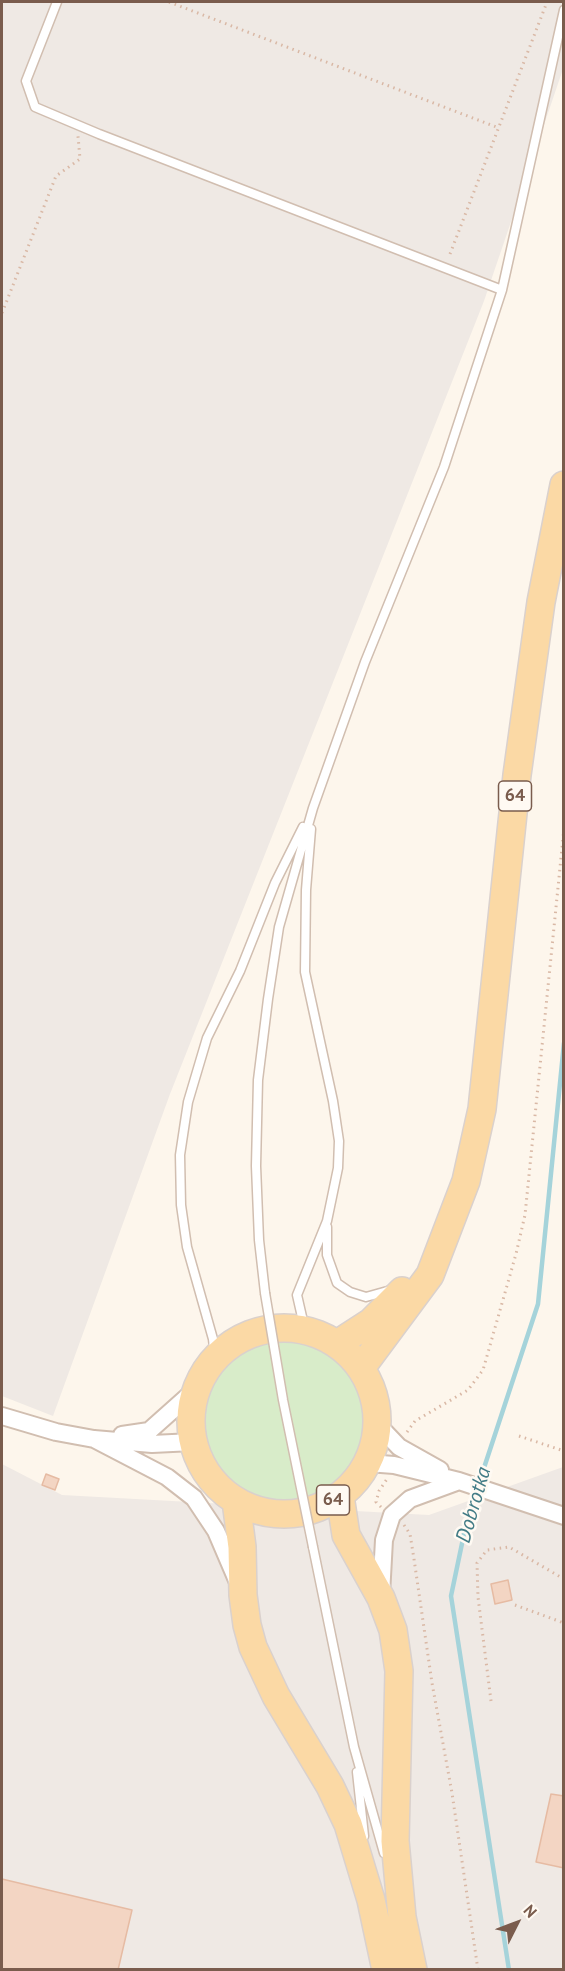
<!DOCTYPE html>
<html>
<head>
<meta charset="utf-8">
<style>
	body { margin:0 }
	#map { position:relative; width:565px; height:1971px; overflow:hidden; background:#fdf6ec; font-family:"PT Sans",sans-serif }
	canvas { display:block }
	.frame { position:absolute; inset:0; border:3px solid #7a5c4d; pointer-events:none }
	.north { position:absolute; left:487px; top:1893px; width:60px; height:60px; -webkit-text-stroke:4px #fffaf3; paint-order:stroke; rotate:48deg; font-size:16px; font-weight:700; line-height:24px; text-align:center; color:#7a5c4d }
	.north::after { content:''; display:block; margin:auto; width:21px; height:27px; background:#7a5c4d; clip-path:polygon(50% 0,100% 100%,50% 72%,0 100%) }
</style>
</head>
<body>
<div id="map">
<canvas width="565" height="1971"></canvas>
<div class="frame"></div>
<div class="north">N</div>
</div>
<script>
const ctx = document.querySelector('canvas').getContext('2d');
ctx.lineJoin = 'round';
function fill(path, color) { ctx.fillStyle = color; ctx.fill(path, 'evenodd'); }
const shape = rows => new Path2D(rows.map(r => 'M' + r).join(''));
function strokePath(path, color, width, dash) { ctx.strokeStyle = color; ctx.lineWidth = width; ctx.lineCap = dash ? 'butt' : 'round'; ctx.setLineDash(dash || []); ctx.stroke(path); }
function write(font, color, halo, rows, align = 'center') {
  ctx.font = font + ' "PT Sans",sans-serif'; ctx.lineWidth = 5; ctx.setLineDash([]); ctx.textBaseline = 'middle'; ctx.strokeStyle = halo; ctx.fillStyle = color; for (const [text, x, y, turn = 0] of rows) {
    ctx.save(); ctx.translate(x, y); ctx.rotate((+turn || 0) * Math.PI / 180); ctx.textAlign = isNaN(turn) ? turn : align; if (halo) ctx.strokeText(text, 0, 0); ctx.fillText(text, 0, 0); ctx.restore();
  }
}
const industrial = shape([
	[2,2,564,2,563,69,484,301,170,1094,53,1416,2,1396],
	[2,1464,62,1495,429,1515,563,1467,563,1969,2,1969]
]);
const green = shape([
	'204 1422a80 80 0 1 1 160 0a80 80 0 1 1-160 0Z'
]);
const stream = shape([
	[479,1483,538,1304,564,1043],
	[476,1491,468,1515,451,1596,509,1970]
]);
const building = shape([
	[46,1474,59,1479,55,1490,42,1485,46,1474],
	[508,1580,512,1600,495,1604,491,1584,508,1580],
	[551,1794,564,1796,564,1868,536,1862,551,1794],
	[2,1879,132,1910,118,1970,2,1970,2,1879]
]);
const path = shape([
	[169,2,499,128],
	[450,254,547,2],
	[2,313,56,176,80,159,78,136],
	[407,1432,415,1421,468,1390,483,1370,516,1254,525,1215,564,828],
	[519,1436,564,1451],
	[381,1507,376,1502,379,1491,387,1479],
	[404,1525,410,1534,414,1559,432,1683,452,1793,478,1970],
	[515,1605,564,1623],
	[491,1701,478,1597,477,1563,487,1550,509,1547,564,1579]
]);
const service = shape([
	[57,2,26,81,35,107,99,134,502,290],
	[327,1227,327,1255,337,1283,350,1292,366,1297,391,1290],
	[265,1293,259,1240,256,1166,258,1080,268,999,279,927,313,808,365,662,444,467,502,290,564,10],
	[305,1330,297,1295,327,1221,338,1168,339,1141,333,1101,305,972,306,890,311,829],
	[215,1357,213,1339,187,1247,181,1205,180,1155,188,1102,207,1038,240,971,275,883,303,827],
	[313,1547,354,1747,384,1853],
	[357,1772,364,1836]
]);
const minor = shape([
	[2,1416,56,1432,94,1439,152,1444,193,1442],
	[378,1425,399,1447,440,1470],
	[122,1435,149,1431,195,1390],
	[94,1439,167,1477,194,1498,216,1531,237,1580],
	[368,1463,394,1465,459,1481,564,1516],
	[381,1595,384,1540,392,1515,410,1499,459,1481]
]);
const primary = shape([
	'191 1421a93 93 0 1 1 186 0a93 93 0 1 1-186 0Z',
	[337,1344,371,1322,402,1291],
	[361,1368,430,1275,466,1181,482,1109,517,775,541,602,564,485],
	[340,1496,346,1535,381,1598,393,1630,399,1671,395,1841,402,1917,413,1970],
	[236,1501,242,1547,243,1595,247,1625,253,1647,276,1696,330,1786,348,1824,371,1900,386,1970]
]);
const serviceBridge = shape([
	[265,1293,283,1400,313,1547]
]);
const shields = [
	[515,796,33],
	[333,1500,33]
];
const shieldNames = [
	["64",515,796],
	["64",333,1500]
];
const waterNames = [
	["Dobrotka",474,1505,-74]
];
fill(industrial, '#efe9e4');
fill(green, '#d8ecc9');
strokePath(stream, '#a5d3da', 4.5);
fill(building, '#f3d5c3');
strokePath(building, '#e6bba3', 1.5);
strokePath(service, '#d1beb0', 11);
strokePath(minor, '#d1beb0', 20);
strokePath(primary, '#dad1cd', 30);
strokePath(path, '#d9b8a5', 3, [1.5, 4.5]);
strokePath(service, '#fff', 8);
strokePath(minor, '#fff', 16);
strokePath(primary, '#fbd9a5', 27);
strokePath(serviceBridge, '#d1beb0', 11, []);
strokePath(serviceBridge, '#fff', 8);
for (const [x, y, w] of shields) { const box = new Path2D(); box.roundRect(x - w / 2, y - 15, w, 30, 4.5); ctx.fillStyle = '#fffaf3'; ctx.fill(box); strokePath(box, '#7a5c4d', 1.5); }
write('bold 18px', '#7a5c4d', null, shieldNames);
write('italic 21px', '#437c86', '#fffaf3', waterNames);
</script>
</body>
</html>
